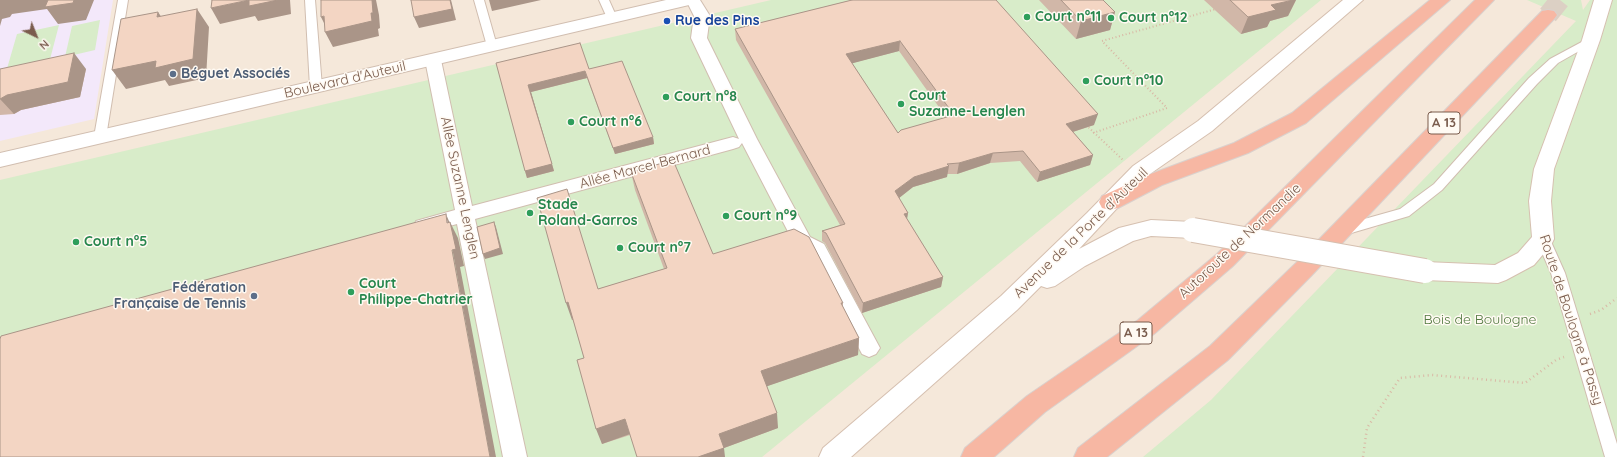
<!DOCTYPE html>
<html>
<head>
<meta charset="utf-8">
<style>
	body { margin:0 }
	#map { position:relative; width:1617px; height:457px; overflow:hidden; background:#fdf6ec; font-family:Quicksand,sans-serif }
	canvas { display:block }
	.north { position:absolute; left:16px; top:16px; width:40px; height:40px; -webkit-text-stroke:3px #fffaf3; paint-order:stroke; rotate:137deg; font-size:11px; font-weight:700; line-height:16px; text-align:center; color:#7a5c4d }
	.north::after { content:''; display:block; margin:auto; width:14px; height:18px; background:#7a5c4d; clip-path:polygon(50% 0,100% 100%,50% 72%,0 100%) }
</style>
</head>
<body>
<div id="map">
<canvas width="1617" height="457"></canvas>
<div class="north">N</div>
</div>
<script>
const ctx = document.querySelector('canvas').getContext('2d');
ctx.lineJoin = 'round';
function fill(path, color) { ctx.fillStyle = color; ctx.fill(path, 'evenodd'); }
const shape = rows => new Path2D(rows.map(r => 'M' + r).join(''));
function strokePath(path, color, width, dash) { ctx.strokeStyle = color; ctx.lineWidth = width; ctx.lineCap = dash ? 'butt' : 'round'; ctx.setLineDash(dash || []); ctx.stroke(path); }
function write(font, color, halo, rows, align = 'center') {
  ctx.font = font + ' Quicksand,sans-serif'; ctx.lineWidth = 3; ctx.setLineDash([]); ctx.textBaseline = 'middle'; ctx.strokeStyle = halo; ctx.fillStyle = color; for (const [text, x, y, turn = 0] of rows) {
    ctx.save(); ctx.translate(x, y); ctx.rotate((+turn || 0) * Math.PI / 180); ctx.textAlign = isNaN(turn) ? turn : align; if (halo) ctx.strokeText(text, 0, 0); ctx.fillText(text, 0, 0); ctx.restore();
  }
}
const residential = shape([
	[0,0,1617,0,1617,457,0,457]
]);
const education = shape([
	[0,0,113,0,94,119,0,141]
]);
const green = shape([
	[771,0,1321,0,762,457,0,457,0,180],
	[1527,0,1581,0,1583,10,1590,0,1617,0,1617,457,1143,457,1211,400,1576,21],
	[100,20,95,50,65,57,72,26],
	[59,25,49,63,6,72,17,34]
]);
const motorwayTunnel = shape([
	[1548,15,1560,0]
]);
const pathFar1 = shape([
	[1086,125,1123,160],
	[1093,133,1167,108,1102,41,1216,9]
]);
const path = shape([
	[1590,314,1601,310,1617,298],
	[1363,457,1367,428,1400,378,1432,375,1525,383,1556,360,1564,357]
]);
const service = shape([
	[118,0,128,0,106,137,104,140,100,141,96,140,94,137,118,0],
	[305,0,315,0,322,87,320,90,316,91,312,90,310,87,305,0],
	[474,0,484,0,497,46,496,48,492,49,487,46,474,0],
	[599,0,609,0,617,18,616,20,608,20,599,0],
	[1591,37,1596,40,1595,42,1558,63,1537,84,1442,190,1409,216,1341,236,1336,235,1334,231,1336,227,1400,209,1434,184,1529,78,1550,59,1591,37],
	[1543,234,1548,235,1565,273,1617,444,1617,457,1605,457,1551,273,1536,239,1538,235,1543,234]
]);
const pedestrian = shape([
	[686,0,700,0,710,16,707,38,757,139,810,237,824,244,880,348,876,354,869,357,862,354,810,254,796,247,742,143,739,147,733,149,475,219,527,457,503,457,457,224,423,233,416,231,414,226,416,221,455,210,425,60,427,56,433,55,439,56,441,60,472,206,733,137,739,139,691,38,694,16,686,0]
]);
const tertiary = shape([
	[666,0,698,0,695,4,689,5,0,167,0,153,666,0]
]);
const secondary = shape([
	[1343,0,1363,0,1212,131,1147,176,1079,249,1119,228,1151,220,1193,222,1201,224,1204,230,1201,236,1193,238,1151,236,1133,241,1085,266,1055,286,1047,288,1041,286,1017,310,851,457,819,457,823,448,1001,296,1087,213,1133,166,1198,121,1343,0],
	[1594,0,1612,0,1600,40,1554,169,1551,201,1554,239,1551,245,1534,265,1506,280,1498,283,1425,280,1417,277,1414,271,1417,265,1425,262,1495,265,1518,253,1532,237,1529,201,1534,169,1582,40,1594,0]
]);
const motorway = shape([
	[1430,0,1450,0,1306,123,1248,153,1162,185,1118,208,1110,210,1102,208,1099,202,1102,196,1148,175,1234,143,1292,113,1430,0],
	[1475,0,1494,0,1233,266,1154,334,1045,412,994,457,961,457,965,448,1027,396,1138,320,1217,254,1475,0],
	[1548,10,1554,11,1557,15,1554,19,1312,275,1228,360,1107,457,1074,457,1078,448,1210,346,1296,263,1542,11,1548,10]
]);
const secondaryBridge = shape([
	[1193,230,1425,271]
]);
const wall = shape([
	[852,0,1094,125,1073,132,1093,155,1090,165,1037,182,1020,161,990,163,957,174,947,174,947,177,913,187,899,198,908,213,907,219,943,277,941,287,862,313,825,243,822,241,822,231,840,225,736,40,735,29],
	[899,51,946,117,898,133,852,63],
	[1039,0,1103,0,1115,12,1110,30,1076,39],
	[1204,0,1296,0,1288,16,1270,21,1267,27,1241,34],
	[496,63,589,69,653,137,654,144,615,154,587,78,531,92,554,171,527,178],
	[0,69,86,69,80,97,21,110,14,114,0,115],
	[631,172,713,254,843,303,843,307,859,338,858,355,767,386,778,428,724,448,630,435,602,444,584,358,573,320,572,320,598,289,664,269,635,190]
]);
const shadedWall = shape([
	[0,0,94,0,86,20,58,24,47,9,12,14,10,17,2,19,0,26],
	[249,0,290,0,291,14,258,21,255,16,220,24,211,8],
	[372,0,376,0,379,15,380,28,378,29,379,36,333,47,325,32,328,31,321,17,371,13],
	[450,0,451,0,456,20,419,28,414,17],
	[489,0,541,0,492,11],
	[1293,0,1296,0,1288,16,1270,21,1267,27,1241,34,1248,17,1271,5],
	[197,9,209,27,206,78,169,86,165,80,126,89,112,70],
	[158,12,170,30,157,17],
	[1115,12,1110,30,1076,39,1081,21],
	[900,41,899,51,846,65,846,54],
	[74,53,86,69,80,97,21,110,14,114,0,99],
	[585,71,587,78,531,92,554,171,527,178,525,171,528,85],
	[1098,114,1094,125,1063,135,1066,124],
	[653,137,654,144,615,154,613,148],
	[993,153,990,163,957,174,959,163],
	[1093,155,1090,165,1037,182,1040,172],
	[949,166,947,177,913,187,894,202,895,191,914,177],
	[908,213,906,224,904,214],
	[446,214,451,226,450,222,458,238,464,266,460,267,496,457,490,457],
	[494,222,496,227,503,254,485,259,483,254],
	[943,277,941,287,862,313,863,303],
	[568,302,574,319,572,320,566,303],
	[859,338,858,355,762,388,761,371],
	[777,413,778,428,724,448,725,457,698,457,719,434],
	[625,419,630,434,602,444,596,429]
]);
const building = shape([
	[48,0,74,0,73,3,45,7,48,0],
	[212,0,278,0,249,6,249,0,211,8,212,0],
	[321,0,372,0,373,13,371,13,372,21,325,32,324,16,321,17,321,0],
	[411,0,450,0,452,9,414,17,411,0],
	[852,0,996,0,1098,114,1066,124,1093,155,1040,172,1023,151,993,153,959,163,947,164,949,166,914,177,895,191,908,213,904,214,943,277,863,303,826,233,822,231,845,224,735,29,852,0],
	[900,41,954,115,901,130,898,133,846,54,900,41],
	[1061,0,1103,0,1115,12,1081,21,1061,0],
	[1230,0,1293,0,1271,5,1276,10,1248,17,1230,0],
	[197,9,193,59,155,68,156,61,112,70,121,19,158,12,157,17,197,9],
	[580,43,589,69,622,61,653,137,613,148,585,71,528,85,552,164,525,171,496,63,580,43],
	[74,53,68,82,7,95,0,99,0,69,74,53],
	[673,160,713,254,794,229,809,237,843,303,841,303,859,338,761,371,777,413,719,434,724,448,698,457,637,457,625,419,596,429,577,360,584,358,568,302,566,303,537,198,567,189,598,289,667,268,631,172,673,160],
	[446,214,447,223,450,222,456,249,452,250,490,457,0,457,0,339,1,336,446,214],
	[494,222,500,248,483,254,477,227,494,222]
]);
const markers = [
	[1027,17,4,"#2e9e5b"],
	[1111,18,4,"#2e9e5b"],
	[667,21,4,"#1a4fb4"],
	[173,74,4,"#5c6f8a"],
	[1086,81,4,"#2e9e5b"],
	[666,97,4,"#2e9e5b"],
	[901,104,4,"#2e9e5b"],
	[571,122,4,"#2e9e5b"],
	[530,213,4,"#2e9e5b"],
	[726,216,4,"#2e9e5b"],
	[76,242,4,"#2e9e5b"],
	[620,248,4,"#2e9e5b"],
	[351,292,4,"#2e9e5b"],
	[254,296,4,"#5c6f8a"]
];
const shields = [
	[1444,123,32],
	[1136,333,32]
];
const shieldNames = [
	["A 13",1444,123],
	["A 13",1136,333]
];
const leisureNames = [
	["Court n°11",1035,17],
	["Court n°12",1119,18],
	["Court n°10",1094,81],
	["Court",909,96],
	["Suzanne-Lenglen",909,112],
	["Court n°8",674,97],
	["Court n°6",579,122],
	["Stade",538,205],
	["Roland-Garros",538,221],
	["Court n°9",734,216],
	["Court n°5",84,242],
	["Court n°7",628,248],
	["Court",359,284],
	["Philippe-Chatrier",359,300]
];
const transitNames = [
	["Rue des Pins",675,21]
];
const serviceNames = [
	["Béguet Associés",181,74],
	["Fédération",246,288,"right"],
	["Française de Tennis",246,304,"right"]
];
const streetNames = [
	["Boulevard d'Auteuil",345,80,-13],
	["Allée Marcel Bernard",645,167,-15],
	["Allée Suzanne Lenglen",460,188,78],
	["Avenue de la Porte d'Auteuil",1081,233,-44],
	["Autoroute de Normandie",1240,241,-43],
	["Route de Boulogne à Passy",1571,320,72]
];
const parkNames = [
	["Bois de Boulogne",1480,320]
];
fill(residential, '#f5e8da');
fill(education, '#f3e8fa');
fill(green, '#d8ecc9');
strokePath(motorwayTunnel, '#dcd0c4', 20, [20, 10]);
strokePath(service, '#d1beb0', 2);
strokePath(pedestrian, '#d1beb0', 2);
strokePath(tertiary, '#d1beb0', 2);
strokePath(secondary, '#d6c0b0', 2);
strokePath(motorway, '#dad1cd', 2);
strokePath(pathFar1, '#d9b8a5', 2, [1, 2.5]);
strokePath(path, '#d9b8a5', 2.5, [1, 3.5]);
fill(service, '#fff');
fill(pedestrian, '#fff');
fill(tertiary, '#fff');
fill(secondary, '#fff');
fill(motorway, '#f7b7a3');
strokePath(secondaryBridge, '#d6c0b0', 26, []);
strokePath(secondaryBridge, '#fff', 24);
fill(wall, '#d1b7a8');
fill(shadedWall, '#aa9588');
fill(building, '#f3d5c3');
strokePath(building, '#aa9588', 1);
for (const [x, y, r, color] of markers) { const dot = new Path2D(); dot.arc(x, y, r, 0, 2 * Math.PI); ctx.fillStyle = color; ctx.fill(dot); strokePath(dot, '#fffaf3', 1.5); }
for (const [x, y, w] of shields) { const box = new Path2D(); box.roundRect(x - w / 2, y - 11, w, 22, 3); ctx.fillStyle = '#fffaf3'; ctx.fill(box); strokePath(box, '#7a5c4d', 1); }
write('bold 13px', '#7a5c4d', null, shieldNames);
write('bold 14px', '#27864d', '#fffaf3', leisureNames, 'left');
write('bold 14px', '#164399', '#fffaf3', transitNames, 'left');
write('bold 14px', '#4e5e75', '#fffaf3', serviceNames, 'left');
write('14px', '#7a5c4d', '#fffaf3', streetNames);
write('14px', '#537a41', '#fffaf3', parkNames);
</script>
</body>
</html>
